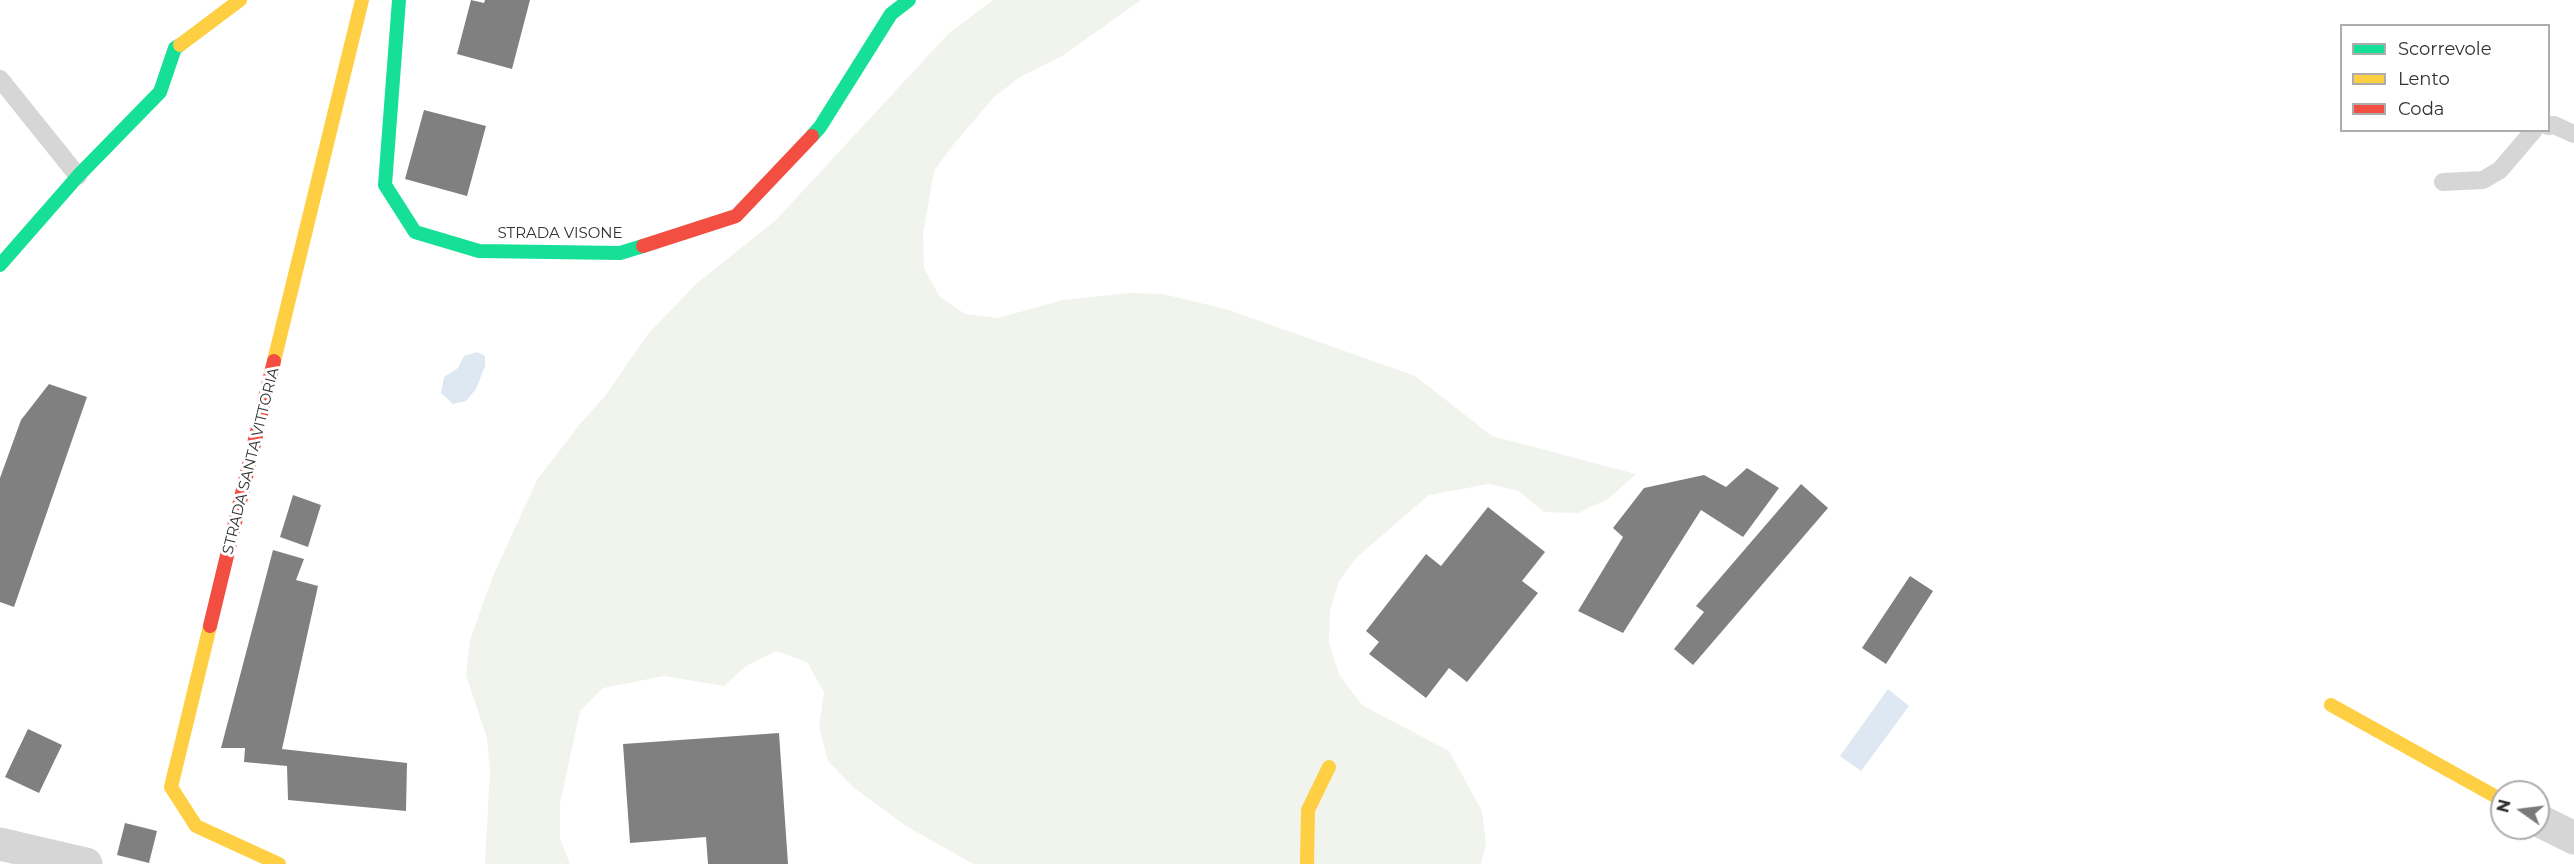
<!DOCTYPE html>
<html>
<head>
<meta charset="utf-8">
<style>
	body { margin:0 }
	#map { position:relative; width:2574px; height:864px; overflow:hidden; background:#fff; font-family:Montserrat,sans-serif }
	canvas { display:block }
	.legend { position:absolute; left:2340px; top:24px; width:210px; height:108px; box-sizing:border-box; background:#fff; border:2px solid #adadad; margin:0; padding:8px 10px; list-style:none; font-size:18px; color:#323232 }
	.legend li { display:flex; align-items:center; gap:12px; height:30px }
	.legend b { width:30px; border:2px solid #adadad }
	.north { position:absolute; left:2490px; top:780px; width:60px; height:60px; box-sizing:border-box; background:#fff; border:2px solid #adadad; border-radius:50%; rotate:284deg; font-size:16px; font-weight:700; line-height:24px; text-align:center; color:#323232 }
	.north::after { content:''; display:block; margin:auto; width:21px; height:27px; background:#7a7a7a; clip-path:polygon(50% 0,100% 100%,50% 72%,0 100%) }
</style>
</head>
<body>
<div id="map">
<canvas width="2574" height="864"></canvas>
<ul class="legend">
<li><b style="height:8px;background:#16e098"></b>Scorrevole</li>
<li><b style="height:8px;background:#ffcf43"></b>Lento</li>
<li><b style="height:8px;background:#f24e42"></b>Coda</li>
</ul>
<div class="north">N</div>
</div>
<script>
const ctx = document.querySelector('canvas').getContext('2d');
ctx.lineJoin = 'round';
function fill(path, color) { ctx.fillStyle = color; ctx.fill(path, 'evenodd'); }
const shape = rows => new Path2D(rows.map(r => 'M' + r).join(''));
function strokePath(path, color, width, dash) { ctx.strokeStyle = color; ctx.lineWidth = width; ctx.lineCap = dash ? 'butt' : 'round'; ctx.setLineDash(dash || []); ctx.stroke(path); }
function write(font, color, halo, rows, align = 'center') {
  ctx.font = font + ' Montserrat,sans-serif'; ctx.lineWidth = 6; ctx.setLineDash([]); ctx.textBaseline = 'middle'; ctx.strokeStyle = halo; ctx.fillStyle = color; for (const [text, x, y, turn = 0] of rows) {
    ctx.save(); ctx.translate(x, y); ctx.rotate((+turn || 0) * Math.PI / 180); ctx.textAlign = isNaN(turn) ? turn : align; if (halo) ctx.strokeText(text, 0, 0); ctx.fillText(text, 0, 0); ctx.restore();
  }
}
const green = shape([
	[993,0,1141,0,1062,56,1020,77,994,97,953,145,934,171,923,234,924,268,939,296,965,314,998,318,1063,300,1130,293,1163,294,1229,310,1415,376,1492,436,1636,474,1608,499,1578,513,1544,512,1519,491,1489,484,1429,495,1357,557,1339,581,1330,611,1329,644,1340,676,1362,705,1449,751,1482,811,1486,843,1481,864,973,864,906,826,853,787,828,761,819,727,824,692,807,662,776,651,746,666,724,686,664,676,603,688,580,711,560,803,560,839,570,864,485,864,490,771,487,738,466,675,470,640,493,576,537,480,580,424,605,396,648,334,696,284,775,221,949,33]
]);
const water = shape([
	[477,352,485,356,485,366,476,389,466,401,453,404,441,393,444,377,458,368,464,356],
	[1888,689,1909,706,1861,771,1840,756]
]);
const building = shape([
	[471,0,484,3,485,0,530,0,512,69,457,54],
	[424,110,486,126,467,196,405,179],
	[49,384,87,397,14,607,0,602,0,478,21,420],
	[1747,468,1779,488,1743,537,1701,510,1623,633,1578,611,1623,537,1613,528,1644,488,1704,475,1726,487],
	[1801,484,1828,508,1693,665,1674,649,1704,612,1696,606],
	[293,495,321,505,308,547,280,537],
	[1488,507,1545,552,1522,581,1538,593,1467,682,1449,668,1426,698,1369,654,1379,642,1366,631,1426,554,1441,566],
	[273,550,304,559,296,580,318,586,282,749,407,763,406,811,288,800,287,766,244,762,245,748,221,748],
	[1910,576,1933,591,1886,664,1862,648],
	[28,729,62,745,39,793,5,777],
	[779,733,788,864,708,864,706,837,630,843,623,744],
	[125,823,157,831,149,863,117,855]
]);
const lane = shape([
	[0,79,78,176],
	[2548,126,2554,125,2574,134],
	[2443,182,2483,180,2500,170,2534,130]
]);
const street = shape([
	[2538,820,2574,838],
	[0,844,86,864]
]);
const fast = shape([
	[399,0,385,185,415,232,479,251,620,253,643,246],
	[812,136,820,127,891,14,909,0],
	[0,265,78,176,160,92,175,48,180,45]
]);
const slow = shape([
	[180,45,240,0],
	[274,361,362,0],
	[210,626,171,787,196,826,279,864],
	[2331,705,2502,800],
	[1307,864,1308,810,1329,767]
]);
const jam = shape([
	[643,246,736,216,812,136],
	[210,626,274,361]
]);
const streetNames = [
	["STRADA VISONE",560,234],
	["STRADA SANTA VITTORIA",251,461,-76]
];
fill(green, '#f0f4ed');
fill(water, '#dde8f2');
fill(building, '#808080');
strokePath(lane, '#d6d6d6', 18);
strokePath(street, '#d6d6d6', 33);
strokePath(fast, '#16e098', 14);
strokePath(slow, '#ffcf43', 14);
strokePath(jam, '#f24e42', 14);
write('15px', '#323232', '#fff', streetNames);
</script>
</body>
</html>
